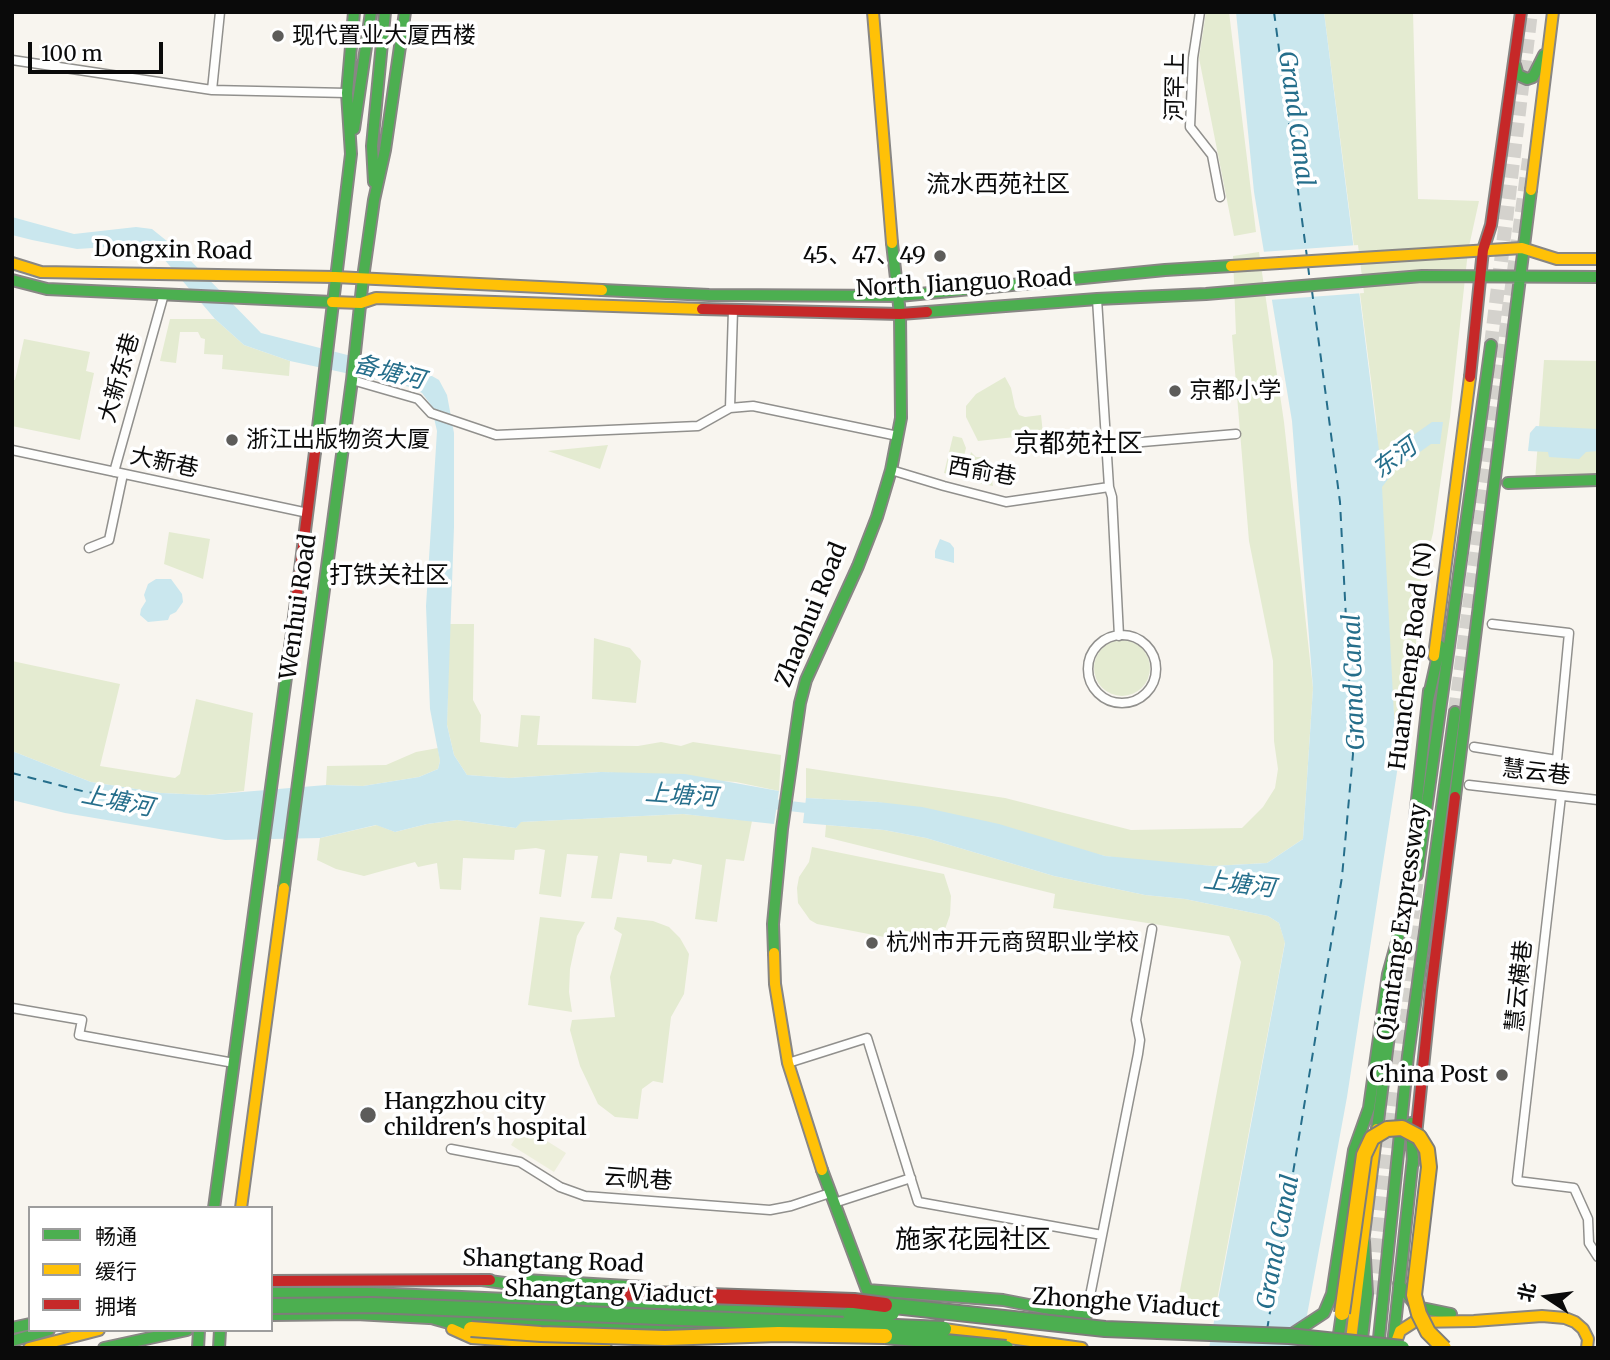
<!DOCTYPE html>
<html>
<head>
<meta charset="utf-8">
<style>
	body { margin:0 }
	#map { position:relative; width:1610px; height:1360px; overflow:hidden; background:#f8f5ef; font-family:Merriweather,"Noto Sans SC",serif }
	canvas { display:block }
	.frame { position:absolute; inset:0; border:14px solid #0a0a0a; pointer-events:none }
	.legend { position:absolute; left:28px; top:1206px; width:245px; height:126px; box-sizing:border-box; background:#fff; border:2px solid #9d9d9d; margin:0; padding:9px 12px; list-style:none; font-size:21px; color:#0a0a0a }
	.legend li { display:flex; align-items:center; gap:14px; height:35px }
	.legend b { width:35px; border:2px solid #9d9d9d }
	.north { position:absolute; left:1512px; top:1262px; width:70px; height:70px; -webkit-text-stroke:5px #fff; paint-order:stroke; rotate:283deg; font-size:19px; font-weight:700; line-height:28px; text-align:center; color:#0a0a0a }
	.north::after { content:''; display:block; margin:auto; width:24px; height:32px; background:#0a0a0a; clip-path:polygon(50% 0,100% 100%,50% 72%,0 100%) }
	.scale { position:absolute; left:28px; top:42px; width:135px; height:32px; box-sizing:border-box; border:4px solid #0a0a0a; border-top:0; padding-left:9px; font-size:21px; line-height:24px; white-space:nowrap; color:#0a0a0a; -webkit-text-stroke:5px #fff; paint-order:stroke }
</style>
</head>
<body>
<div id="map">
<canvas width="1610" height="1360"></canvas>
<div class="frame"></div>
<ul class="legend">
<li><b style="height:9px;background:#4caf50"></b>畅通</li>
<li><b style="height:9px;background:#ffc107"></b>缓行</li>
<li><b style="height:9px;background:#c62828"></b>拥堵</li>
</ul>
<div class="north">北</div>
<div class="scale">100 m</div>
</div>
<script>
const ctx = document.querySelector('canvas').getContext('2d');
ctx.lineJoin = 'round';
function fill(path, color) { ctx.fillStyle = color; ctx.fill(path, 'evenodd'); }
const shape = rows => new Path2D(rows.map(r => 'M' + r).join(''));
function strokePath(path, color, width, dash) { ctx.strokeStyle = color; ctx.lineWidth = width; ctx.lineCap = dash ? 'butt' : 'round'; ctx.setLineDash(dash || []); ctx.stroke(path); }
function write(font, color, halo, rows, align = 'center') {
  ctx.font = font + ' Merriweather,"Noto Sans SC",serif'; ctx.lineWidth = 7; ctx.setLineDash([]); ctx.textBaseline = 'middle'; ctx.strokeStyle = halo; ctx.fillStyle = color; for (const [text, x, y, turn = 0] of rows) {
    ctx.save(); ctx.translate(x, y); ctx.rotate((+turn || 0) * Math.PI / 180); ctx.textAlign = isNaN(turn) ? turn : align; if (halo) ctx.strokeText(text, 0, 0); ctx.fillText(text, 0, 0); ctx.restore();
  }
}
const green = shape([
	[1206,12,1229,12,1256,232,1234,236,1199,58],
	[1324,12,1413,12,1418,199,1479,201,1468,251,1450,417,1433,533,1421,580,1416,633,1416,666,1406,736,1397,772,1376,419],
	[1259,252,1284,422,1313,688,1303,839,1267,863,1213,866,1140,861,1105,856,878,802,806,798,806,768,1005,798,1131,830,1242,828,1263,807,1275,788,1278,769,1274,741,1273,661,1249,541,1232,335,1236,334,1233,256],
	[170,319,215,319,244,345,290,361,289,376,222,369,223,355,204,354,205,339,201,338,198,332,180,332,176,363,160,361],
	[24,339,90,352,86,371,94,373,80,440,12,426,12,380,15,380],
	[1544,360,1598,361,1598,480,1535,481],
	[1005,377,1011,388,1015,407,1019,415,1025,417,1041,415,1043,434,978,441,966,417,966,406,976,394],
	[953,436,962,438,966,448,959,477,944,473],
	[608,445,600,469,548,451],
	[971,452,976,457,988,457,993,486,965,480],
	[169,532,210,539,203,579,164,564],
	[449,624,474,624,473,700,481,715,480,742,518,747,521,715,540,716,537,745,638,746,661,742,681,746,693,742,781,755,779,791,736,782,601,772,509,778,467,775,454,755,447,725],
	[594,638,630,648,641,661,636,703,592,699],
	'1094 668a28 28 0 1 1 56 0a28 28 0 1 1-56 0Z',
	[12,661,120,684,100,766,175,778,180,774,196,699,253,713,244,791,206,795,161,793,91,782,12,751],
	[438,748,440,761,438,769,419,777,363,786,326,785,327,766,386,765,416,752],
	[683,814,752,821,744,861,726,859,717,922,695,919,702,865,673,859,671,864,647,862,647,856,620,853,612,899,591,898,598,856,567,854,561,897,539,894,545,850,536,848,515,850,514,860,463,858,461,890,440,889,437,863,418,867,415,862,364,876,336,869,317,860,320,838,377,825,395,832,427,824,457,820,516,828,520,822],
	[826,825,884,830,926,838,1054,876,1145,895,1185,899,1268,916,1279,923,1285,942,1214,1316,1176,1312,1241,962,1229,936,1053,908,1055,894,825,837],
	[812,847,944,874,951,896,950,915,945,929,935,939,915,943,817,924,810,920,798,903,797,888,799,877,809,862],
	[540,917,585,922,577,936,570,969,569,992,572,1012,528,1005],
	[617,917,653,921,669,927,680,938,689,954,684,994,671,1017,663,1083,653,1081,642,1089,638,1119,615,1117,598,1104,580,1066,570,1030,572,1020,615,1017,610,977,622,934,614,929]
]);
const pitch = shape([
	[523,1126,566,1153,554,1172,511,1145]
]);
const water = shape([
	[1236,12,1324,12,1379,450,1391,451,1432,422,1443,422,1440,444,1431,444,1395,470,1382,487,1397,772,1347,1097,1301,1348,1209,1348,1285,943,1279,923,1268,916,1185,899,1145,895,1054,876,926,838,884,830,803,823,806,798,878,802,922,807,999,824,1105,856,1213,866,1267,863,1303,839,1313,688,1292,421,1254,192],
	[12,217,74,234,136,227,152,229,188,258,261,333,375,362,425,372,439,380,447,395,454,433,454,527,447,725,454,755,467,775,509,778,601,772,685,774,779,791,774,824,683,814,521,822,516,828,457,820,427,824,395,832,376,825,320,838,225,840,65,813,12,800,12,751,91,782,161,793,206,795,326,785,363,786,419,777,438,769,440,761,430,709,426,606,437,431,431,405,422,393,410,387,290,361,244,345,215,319,163,258,150,248,139,245,77,249,32,240,12,235],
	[1536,426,1598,429,1598,451,1586,452,1579,459,1549,457,1548,452,1528,451,1530,433],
	[940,539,950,543,954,548,954,563,935,558,935,551],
	[156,579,171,579,182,594,183,602,176,612,170,615,168,620,148,622,140,615,141,609,146,601,144,595,148,584]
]);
const pier = shape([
	[1358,245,1364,293,1269,300,1261,252]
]);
const canal = shape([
	[764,803,815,809]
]);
const ferry = shape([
	[1274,12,1307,257],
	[1308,266,1310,282],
	[12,773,86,792,105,794,135,789],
	[1267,1330,1342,877,1353,754,1340,502,1312,291]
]);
const highwayTunnel = shape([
	[1491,345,1531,12],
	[1455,712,1529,159],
	[1371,1294,1417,875]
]);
const street = shape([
	[1200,12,1193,58,1190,127,1212,155,1220,197],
	[12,60,212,90,347,93],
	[212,90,220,12],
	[1097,299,1109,487,1112,497,1119,636],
	[352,380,418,399,431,413,496,435,698,426,730,408,753,406,898,436],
	[730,408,733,310],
	[1107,445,1236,434],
	[12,450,308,513],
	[891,470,944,486,1006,502,1109,487],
	[114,472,164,294],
	[89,548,109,540,123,474],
	'1088 669a34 34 0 1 1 68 0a34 34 0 1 1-68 0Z',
	[1474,747,1557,760,1569,633,1492,624],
	[1469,785,1598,800],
	[1561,796,1517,1181,1574,1188,1588,1219,1589,1243,1598,1257],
	[12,1008,82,1020,79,1035,234,1063],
	[788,1063,867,1038,918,1202,1102,1235],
	[451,1149,520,1162,560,1187,585,1196,770,1210,791,1206,830,1193],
	[834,1203,911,1178],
	[1086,1316,1138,1054,1140,1040,1136,1020,1152,929]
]);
const fast = shape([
	[1515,65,1518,75,1527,79,1533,77,1544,55],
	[354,129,371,12],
	[374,182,372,146,385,12],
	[12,280,47,289,332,302],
	[602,290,709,295,899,296,1165,270,1231,266],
	[927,312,1097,299,1206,294,1422,276,1598,277],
	[315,452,351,154,347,93,354,12],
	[1508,483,1598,480],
	[1428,700,1440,646],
	[1455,797,1531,190],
	[1417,875,1491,345],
	[284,888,352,380,363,278,374,200,385,150,405,12],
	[1403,927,1429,691],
	[774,953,773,924,782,829,800,703,806,680,858,566,877,517,891,470,901,418,900,314,892,243],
	[1411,1123,1413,1164],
	[1377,1129,1400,949],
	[822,1170,874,1309],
	[214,1208,292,633],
	[482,1280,563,1291],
	[525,1280,644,1287],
	[1399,1284,1417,1307,1451,1314],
	[867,1290,1003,1300,1086,1316],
	[271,1293,370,1293,850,1314],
	[271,1315,356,1314,594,1327,710,1330],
	[431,1318,471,1329],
	[12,1328,30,1324],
	[1289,1336,1324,1313,1332,1294,1354,1150,1369,1108,1388,974,1403,920],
	[12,1341,49,1330],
	[1393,1344,1413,1157],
	[104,1348,187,1330],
	[198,1348,199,1330],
	[219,1348,220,1330],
	[1337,1348,1342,1313],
	[1361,1348,1367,1294,1364,1242],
	[1378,1348,1408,1056,1455,712]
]);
const slow = shape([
	[873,12,892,243],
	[1531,190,1553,12],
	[12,263,41,272,335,277],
	[1231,266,1522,248,1557,259,1598,259],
	[335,277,602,290],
	[332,302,361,303,376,298,702,309],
	[1434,656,1470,377],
	[774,953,775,984,788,1063,822,1170],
	[241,1208,284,888],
	[452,1329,472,1338,606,1348],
	[944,1329,1082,1348],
	[29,1348,99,1330],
	[1350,1348,1377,1129],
	[1394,1348,1400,1331,1414,1322,1474,1321,1542,1316,1565,1318,1575,1322,1583,1329,1588,1339,1587,1348]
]);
const jam = shape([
	[702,309,900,314,927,312],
	[1470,377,1483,250,1491,225,1521,12],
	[292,633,315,452],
	[1416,1135,1431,990,1455,797],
	[271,1281,490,1280]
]);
const fastBridge = shape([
	[885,1305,1105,1329,1289,1336,1402,1348],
	[271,1306,372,1305,944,1329],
	[850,1314,892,1313],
	[885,1336,1006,1348]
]);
const slowBridge = shape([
	[1342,1313,1364,1155,1372,1138,1387,1129,1402,1128,1419,1137,1427,1150,1429,1167,1414,1295,1419,1314,1428,1332,1444,1348],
	[471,1329,541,1334,665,1338,778,1334,885,1336]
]);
const jamBridge = shape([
	[563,1291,854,1301,885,1305]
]);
const markers = [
	[278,36,7,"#5d5c5a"],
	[940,256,7,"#5d5c5a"],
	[1175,391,7,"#5d5c5a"],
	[232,440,7,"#5d5c5a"],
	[872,943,7,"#5d5c5a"],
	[1502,1075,7,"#5d5c5a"],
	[368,1115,9,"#5d5c5a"]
];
const poiNames = [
	["现代置业大厦西楼",292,36],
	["45、47、49",926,256,"right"],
	["京都小学",1189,391],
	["浙江出版物资大厦",246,440],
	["杭州市开元商贸职业学校",886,943],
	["China Post",1488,1075,"right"],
	["Hangzhou city",384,1102],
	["children's hospital",384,1128]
];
const streetNames = [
	["河罕上",1176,87,-89],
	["Dongxin Road",173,251,1],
	["North Jianguo Road",964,284,-3],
	["大新东巷",120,378,-74],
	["大新巷",164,463,12],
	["西俞巷",982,472,10],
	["Wenhui Road",299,607,-82],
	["Zhaohui Road",812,615,-68],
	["Huancheng Road (N)",1412,656,-83],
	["慧云巷",1536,773,7],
	["Qiantang Expressway",1403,922,-82],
	["慧云横巷",1520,986,-84],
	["云帆巷",638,1180,4],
	["Shangtang Road",553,1262,2],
	["Shangtang Viaduct",609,1293,2],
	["Zhonghe Viaduct",1126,1304,4]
];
const waterNames = [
	["Grand Canal",1295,119,82],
	["备塘河",389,373,14],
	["东河",1395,459,-37],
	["Grand Canal",1355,682,-92],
	["上塘河",681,796,4],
	["上塘河",117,802,11],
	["上塘河",1239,885,7],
	["Grand Canal",1279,1242,-79]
];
const neighbourhoodNames = [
	["流水西苑社区",998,185],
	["打铁关社区",389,576]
];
const quarterNames = [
	["京都苑社区",1078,445],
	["施家花园社区",973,1241]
];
fill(green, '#e4ebd1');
fill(pitch, '#edefdb');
fill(water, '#cae7ee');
fill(pier, '#f8f5ef');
strokePath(canal, '#cae7ee', 10);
strokePath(ferry, '#256e8b', 2, [9, 7]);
strokePath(highwayTunnel, '#d4d2cd', 14, [14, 7]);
strokePath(street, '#91908d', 11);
strokePath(fast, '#888684', 14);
strokePath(slow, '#888684', 14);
strokePath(jam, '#888684', 14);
strokePath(street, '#fefefd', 8);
strokePath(fast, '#4caf50', 10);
strokePath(slow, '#ffc107', 10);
strokePath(jam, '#c62828', 10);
strokePath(fastBridge, '#7e7d7a', 18, []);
strokePath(slowBridge, '#7e7d7a', 18, []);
strokePath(jamBridge, '#7e7d7a', 18, []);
strokePath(fastBridge, '#4caf50', 14);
strokePath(slowBridge, '#ffc107', 14);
strokePath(jamBridge, '#c62828', 14);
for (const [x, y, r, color] of markers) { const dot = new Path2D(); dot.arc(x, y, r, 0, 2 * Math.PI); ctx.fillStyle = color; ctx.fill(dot); strokePath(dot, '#fff', 2.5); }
write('23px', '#0a0a0a', '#fff', poiNames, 'left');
write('23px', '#0a0a0a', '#fff', streetNames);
write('italic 24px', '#256e8b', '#fff', waterNames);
write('24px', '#0a0a0a', '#fff', neighbourhoodNames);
write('26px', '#0a0a0a', '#fff', quarterNames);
</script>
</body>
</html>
